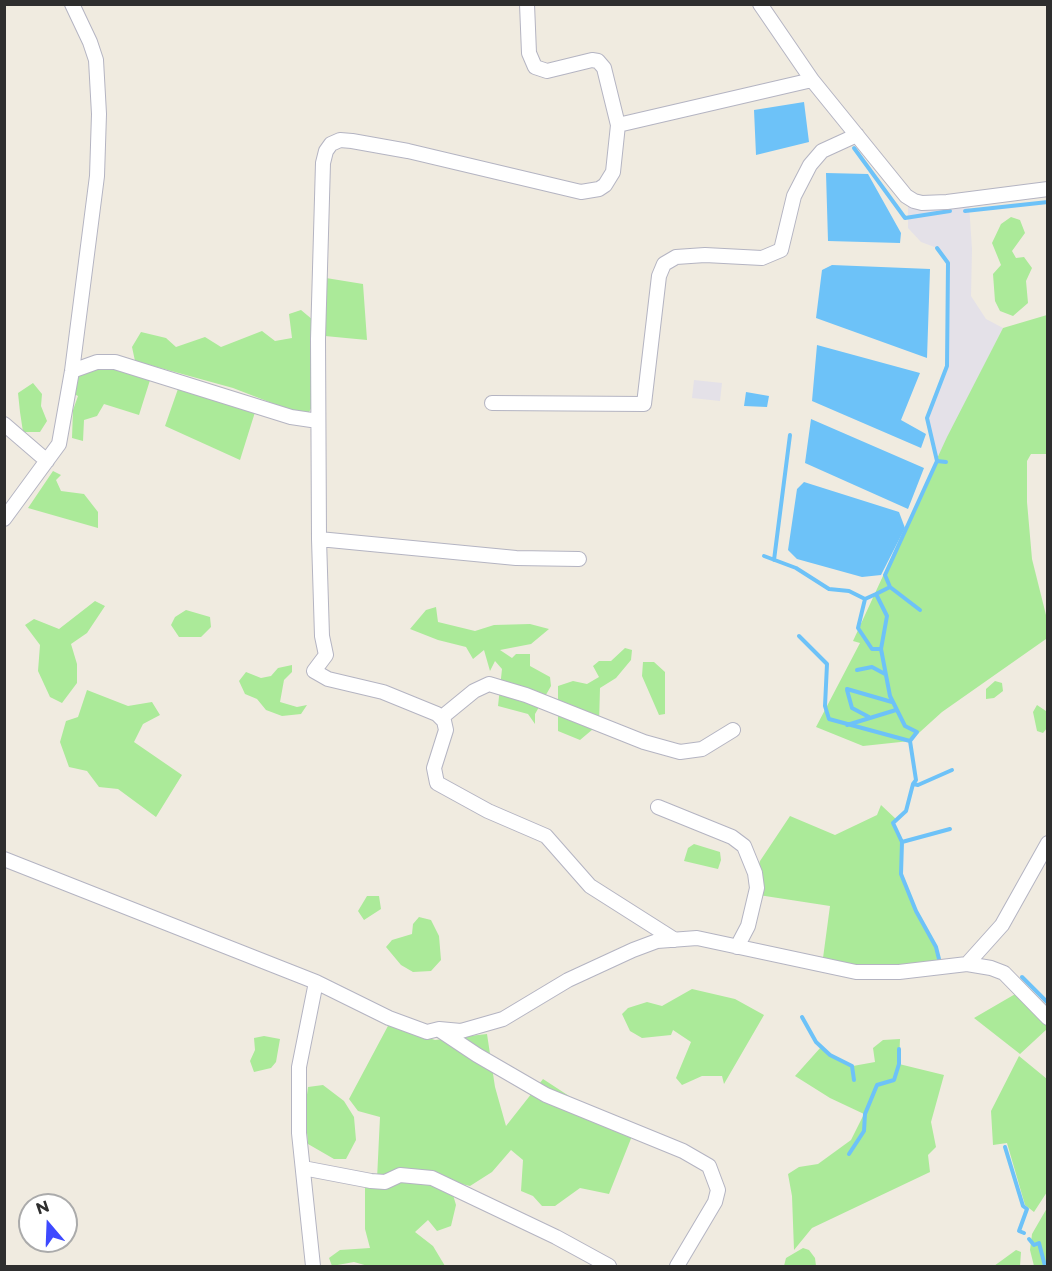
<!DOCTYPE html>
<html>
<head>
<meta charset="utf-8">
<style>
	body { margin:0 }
	#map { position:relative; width:1052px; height:1271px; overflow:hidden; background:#f0ebe0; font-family:Montserrat,sans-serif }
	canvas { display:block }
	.frame { position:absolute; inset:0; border:6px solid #2e2e2e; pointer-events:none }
	.north { position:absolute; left:18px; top:1193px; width:60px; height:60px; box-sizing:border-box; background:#fff; border:2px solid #ababab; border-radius:50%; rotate:341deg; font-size:16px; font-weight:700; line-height:24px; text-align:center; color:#2e2e2e }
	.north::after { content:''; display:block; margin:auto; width:21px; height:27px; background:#3e4aff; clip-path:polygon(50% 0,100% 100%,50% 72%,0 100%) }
</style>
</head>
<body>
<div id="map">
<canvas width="1052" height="1271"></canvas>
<div class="frame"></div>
<div class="north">N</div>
</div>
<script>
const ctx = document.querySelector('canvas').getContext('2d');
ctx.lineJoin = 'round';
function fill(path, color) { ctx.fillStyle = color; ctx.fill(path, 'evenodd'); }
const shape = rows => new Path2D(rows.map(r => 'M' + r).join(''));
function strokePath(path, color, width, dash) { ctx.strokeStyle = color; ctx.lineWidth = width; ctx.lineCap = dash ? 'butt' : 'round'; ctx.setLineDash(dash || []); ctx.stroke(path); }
const industrial = shape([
	[908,203,969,204,972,249,971,296,986,319,1003,328,937,461,927,418,947,366,948,263,937,248,921,242,908,228],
	[694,380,722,383,720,401,692,398]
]);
const green = shape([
	[1011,217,1020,220,1025,233,1012,251,1016,258,1024,257,1032,268,1026,281,1028,303,1013,316,1000,311,995,301,993,274,1001,265,992,243,1001,224],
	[326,278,363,284,367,340,325,336],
	[301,310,313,320,313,405,308,414,295,412,233,388,135,361,132,347,141,332,166,338,176,347,205,337,221,347,262,331,275,341,292,338,289,314],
	[1047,315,1047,454,1031,454,1027,461,1027,502,1032,559,1047,619,1047,643,1046,639,942,712,910,741,863,746,816,727,860,643,853,641,947,437,1003,328],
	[108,366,151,377,139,415,104,404,97,416,84,420,83,441,72,438,73,410,78,396,74,394,78,376,86,368],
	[33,383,42,394,41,406,47,421,40,432,23,432,20,412,18,393],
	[179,386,256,409,240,460,165,426],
	[53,471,61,475,56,480,61,491,84,494,98,512,98,528,28,508],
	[95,601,105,606,87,633,71,644,77,664,77,683,62,703,50,697,38,671,40,645,25,625,34,619,59,629],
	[436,607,438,622,475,631,494,625,530,624,549,629,531,644,500,650,512,658,516,654,530,654,530,666,550,677,551,686,535,714,535,724,528,714,498,706,502,669,495,661,490,671,484,650,473,659,466,647,438,640,410,629,426,610],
	[186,610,210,617,211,627,201,637,179,637,171,625,175,617],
	[625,648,632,650,631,660,616,678,600,688,599,724,580,740,558,731,558,686,573,681,587,684,599,677,593,666,599,661,611,661],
	[643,662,654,662,665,672,665,714,659,715,642,676],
	[292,665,292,672,284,680,280,702,297,707,307,705,301,714,282,716,266,710,257,699,245,694,239,681,246,672,261,678,271,676,278,668],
	[995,681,1002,683,1003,691,994,698,986,699,986,689],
	[87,690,128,706,152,702,160,715,143,724,134,742,182,775,156,817,118,789,99,787,87,771,69,767,60,742,66,721,78,717],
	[1037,705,1046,711,1047,728,1043,733,1037,731,1033,712],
	[881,805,897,820,894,823,902,842,901,874,916,911,936,947,940,966,857,967,823,958,830,906,752,894,760,861,790,816,835,835,877,815],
	[694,844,720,852,721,860,718,869,684,861,688,848],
	[367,896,379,896,381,909,364,920,358,911],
	[419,917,431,920,439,936,441,960,431,971,413,972,401,965,386,947,392,940,412,934,413,924],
	[692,989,735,999,764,1015,724,1084,722,1076,702,1076,682,1085,676,1078,691,1042,673,1030,671,1035,642,1038,630,1031,622,1014,628,1008,647,1002,662,1006],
	[1017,993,1047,1023,1047,1029,1020,1054,974,1018],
	[389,1024,435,1040,487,1034,495,1087,506,1126,543,1079,569,1096,564,1101,634,1131,609,1194,580,1188,555,1206,542,1206,533,1196,521,1191,523,1160,511,1150,492,1172,470,1186,449,1181,456,1205,451,1226,437,1231,428,1220,415,1232,433,1246,445,1266,368,1266,354,1262,332,1266,329,1258,340,1250,370,1248,365,1229,365,1181,377,1179,380,1117,358,1111,349,1099],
	[264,1036,280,1039,276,1062,271,1068,254,1072,250,1061,255,1050,254,1038],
	[900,1039,899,1064,944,1075,931,1122,936,1147,928,1155,930,1172,812,1228,794,1250,792,1196,788,1174,799,1167,818,1164,851,1140,864,1114,830,1098,795,1076,821,1047,830,1055,853,1066,875,1062,873,1048,883,1040],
	[1019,1056,1047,1079,1047,1192,1034,1212,1025,1205,1007,1143,993,1145,991,1111],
	[323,1085,344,1101,354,1117,356,1140,346,1159,334,1159,308,1144,305,1110,308,1087],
	[1047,1208,1047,1266,1034,1266,1030,1250,1032,1234],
	[803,1248,809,1250,815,1258,816,1266,784,1266,786,1258],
	[1016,1250,1021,1252,1020,1266,994,1266]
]);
const water = shape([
	[804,102,809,142,756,155,754,110],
	[826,173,868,174,901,233,900,243,828,241],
	[832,265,930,269,927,358,816,318,822,270],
	[817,345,920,373,901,420,926,434,921,448,812,401],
	[746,392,769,396,767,407,744,406],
	[811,419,924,468,908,509,805,463],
	[804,482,899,512,905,528,881,575,862,577,797,559,788,550,797,489]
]);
const stream = shape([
	[854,148,905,218,950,211],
	[965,211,1048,202],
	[937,461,927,418,947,366,948,263,937,248],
	[764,556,796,568,829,589,849,591,865,599,876,594,887,616,881,649,890,696,905,726,917,732,910,741,916,780,913,784,906,811,893,823,902,842,901,874,916,911,936,947,939,959],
	[774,560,790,435],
	[890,587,920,610],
	[876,594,890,587,885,575,937,461,946,462],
	[865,599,858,628,872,649,881,649],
	[799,636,827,664,825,706,829,719,910,741],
	[857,670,872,667,885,674],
	[847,689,892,702],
	[847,690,852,708,869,717],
	[847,725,896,710],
	[913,784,918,785,952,770],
	[902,842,950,829],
	[1022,977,1048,1003],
	[802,1017,816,1042,830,1055,852,1066,854,1080],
	[1005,1147,1023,1206,1027,1209,1019,1231,1024,1233],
	[849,1154,864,1131,865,1114,877,1085,894,1080,899,1064,899,1049],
	[1029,1239,1034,1245,1039,1243,1045,1266]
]);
const minor = shape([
	[527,4,529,53,535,67,547,71,592,60,598,61,604,68,618,125,613,172,605,185,599,189,581,192,408,151,352,141,340,140,331,144,326,151,323,163,318,339,319,539,322,636,326,655,314,671,328,679,383,692,437,714,444,721,446,730,434,768,437,783,488,811,546,836,590,886,675,940],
	[760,4,812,80],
	[618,125,812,80,906,196,914,201,922,203,947,202,1048,189],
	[72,371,97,362,115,362,291,417,318,421],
	[492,403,644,404,659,276,664,264,676,257,705,255,762,258,781,250,794,196,810,165,822,151,857,135],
	[4,424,47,461],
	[4,519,59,444,72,371,97,176,99,114,96,60,90,42,72,4],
	[319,539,516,558,579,559],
	[441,718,474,691,489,684,526,695,644,742,680,752,702,749,733,730],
	[658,807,732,837,744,846,755,873,757,888,748,926,737,947],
	[4,859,316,982,389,1018,427,1032,439,1029,461,1031,503,1019,568,980,633,950,657,941,697,938,856,972,899,972,967,964,991,968,1004,973,1048,1018],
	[967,964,1002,925,1048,843],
	[441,1031,477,1055,546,1095,683,1151,709,1166,718,1190,715,1202,677,1266],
	[303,1168,371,1181,385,1182,400,1175,432,1178,556,1237,609,1266],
	[313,1266,299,1133,299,1067,316,982]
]);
fill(industrial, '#e4e1e8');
fill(green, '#abea99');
fill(water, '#6dc2f8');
strokePath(stream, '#6dc2f8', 4);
strokePath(minor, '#b4b4c2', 16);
strokePath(minor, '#fff', 14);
</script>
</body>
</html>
